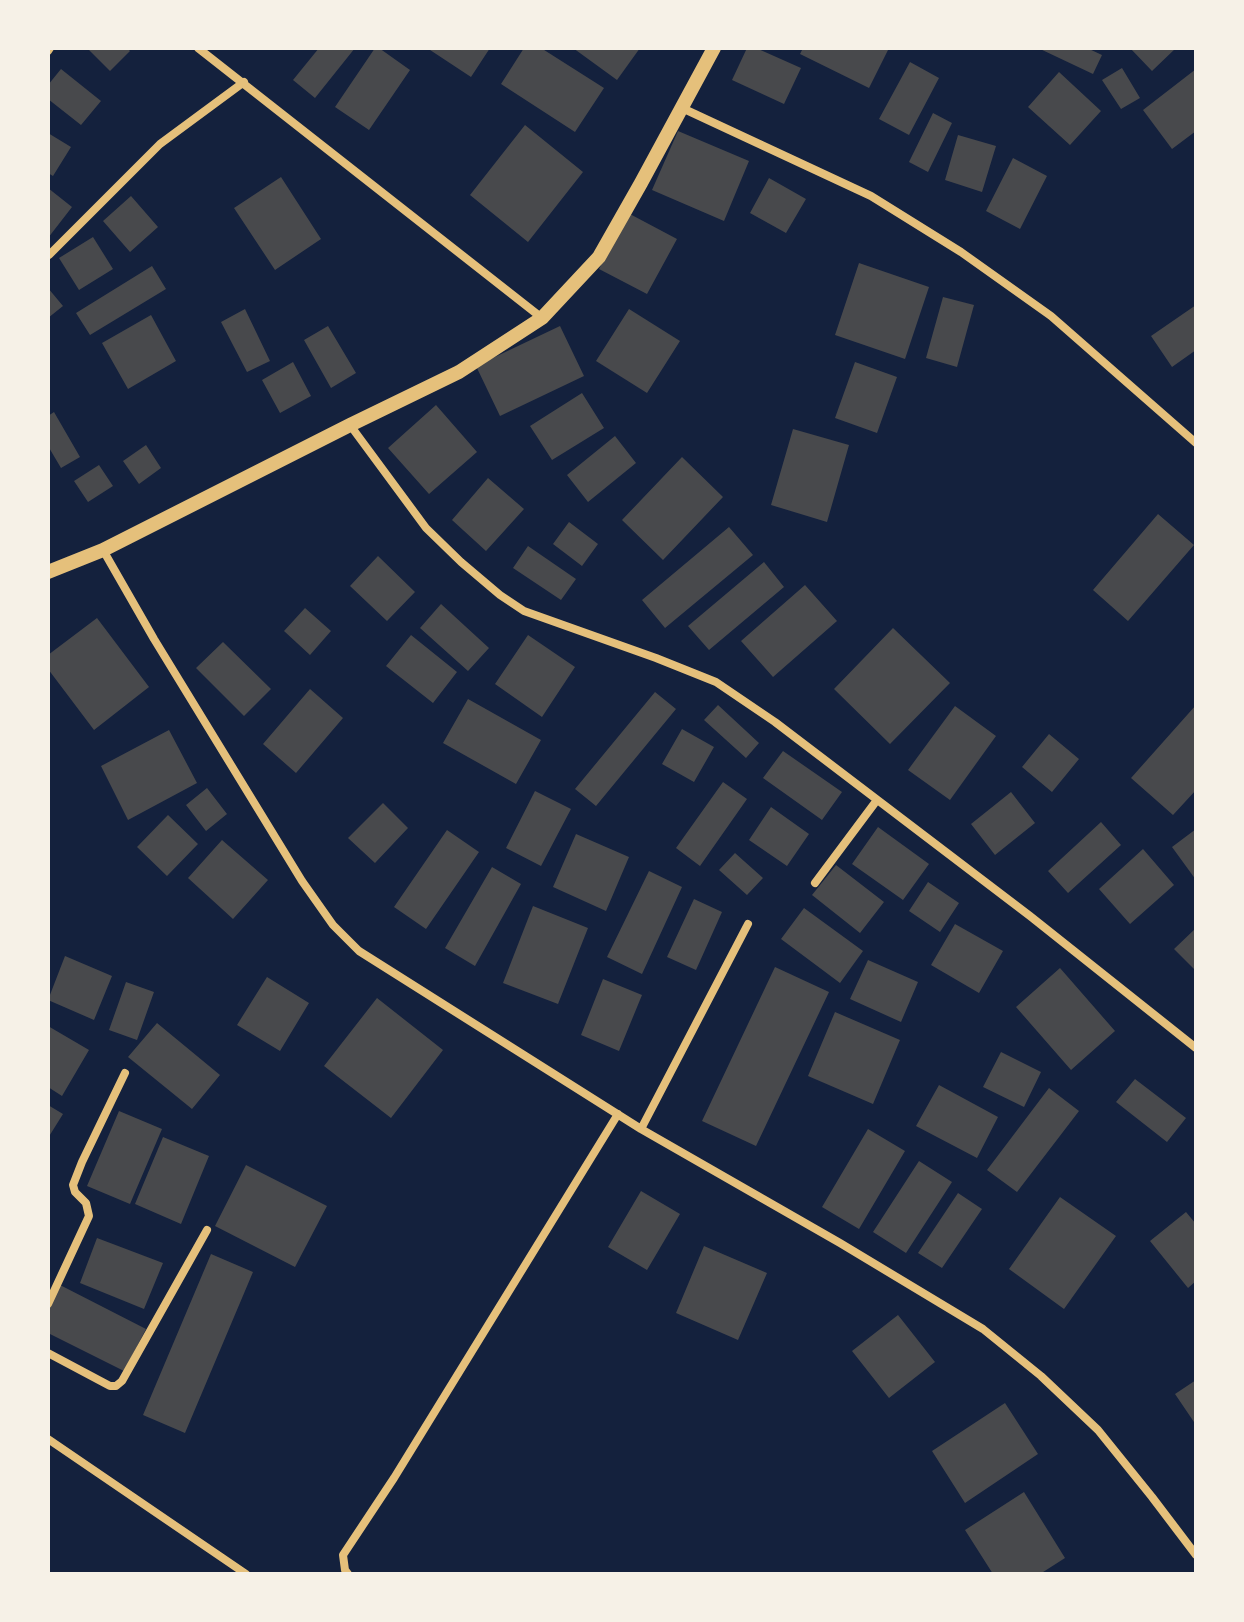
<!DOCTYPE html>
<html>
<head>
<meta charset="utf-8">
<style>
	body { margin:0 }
	#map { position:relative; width:1244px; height:1622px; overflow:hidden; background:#14213d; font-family:"DM Sans",sans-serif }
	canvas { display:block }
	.frame { position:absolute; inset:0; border:50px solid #f6f1e7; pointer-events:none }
</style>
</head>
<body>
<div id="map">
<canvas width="1244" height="1622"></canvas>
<div class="frame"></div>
</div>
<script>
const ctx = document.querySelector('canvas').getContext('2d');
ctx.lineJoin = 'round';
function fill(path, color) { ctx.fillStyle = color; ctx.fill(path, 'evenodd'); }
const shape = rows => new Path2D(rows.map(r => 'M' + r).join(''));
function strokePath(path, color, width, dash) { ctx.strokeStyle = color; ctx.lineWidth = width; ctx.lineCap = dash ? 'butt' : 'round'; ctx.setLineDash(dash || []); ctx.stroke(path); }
const building = shape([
	[87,48,127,48,130,51,110,71],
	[319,48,355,48,315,98,293,80],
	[375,48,379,48,410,70,369,130,335,107],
	[427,48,490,48,471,77],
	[524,48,541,48,604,88,575,132,501,84],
	[573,48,640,48,617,80],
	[747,48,756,48,801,68,784,104,732,80],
	[803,48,889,48,869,88,800,54],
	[1038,48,1087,48,1102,55,1093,74],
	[1130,48,1176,48,1152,71],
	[910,62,939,78,909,135,879,119],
	[1122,68,1140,98,1121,109,1102,80],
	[61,69,101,101,81,125,48,99,48,85],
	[1196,69,1196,131,1172,149,1143,110],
	[1059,72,1101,111,1070,145,1028,107],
	[933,113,952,123,928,172,909,162],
	[525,125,583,172,528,242,470,195],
	[678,131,749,161,724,221,652,190],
	[48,133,71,147,53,176,48,173],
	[958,135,996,146,982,192,945,180],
	[1013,158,1047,176,1020,229,986,211],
	[281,177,321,239,275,270,234,208],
	[769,178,806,199,786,233,750,213],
	[48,188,72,207,48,238],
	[131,196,158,227,130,252,103,221],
	[628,213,677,239,647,294,599,269],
	[93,237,113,269,79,290,59,258],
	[859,263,929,287,905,359,835,335],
	[152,266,166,289,90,335,76,313],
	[48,288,63,306,48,318],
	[943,297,974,305,957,367,926,358],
	[1196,305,1196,350,1172,367,1151,336],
	[245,309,270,361,247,372,221,322],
	[629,309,680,341,647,393,596,361],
	[151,315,176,361,128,389,102,343],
	[328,326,356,373,331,388,304,340],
	[560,326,584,376,500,416,476,366],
	[293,362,311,396,280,413,262,380],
	[855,362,897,377,877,433,835,418],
	[582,393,604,428,552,460,530,426],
	[436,405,477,452,429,494,388,448],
	[54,412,80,457,61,468,48,446,48,416],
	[793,429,849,445,827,522,771,505],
	[615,436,636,463,588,502,567,475],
	[146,445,161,468,139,484,123,461],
	[682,457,723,497,663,560,622,520],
	[99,465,113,486,88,502,74,481],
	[488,478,524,509,486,551,452,520],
	[1158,514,1194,545,1128,621,1093,590],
	[569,522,598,544,582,566,553,544],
	[729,527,753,555,665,628,642,600],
	[528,546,576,579,561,600,513,568],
	[378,556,415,592,387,621,350,586],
	[764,562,784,587,709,650,688,626],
	[805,585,837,621,773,677,741,641],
	[441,604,489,648,468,671,420,628],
	[305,608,331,631,310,655,284,631],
	[97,618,149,687,94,730,48,669,48,655],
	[893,628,950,683,890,744,834,689],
	[411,635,457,672,433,703,386,666],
	[528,635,575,667,542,717,495,684],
	[223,642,271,689,244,716,196,668],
	[310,689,343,718,296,773,263,744],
	[655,692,676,709,596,806,575,789],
	[468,699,541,740,516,784,443,743],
	[718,705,759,743,746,758,704,720],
	[1196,705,1196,790,1173,815,1131,778],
	[955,706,996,736,950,800,908,770],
	[682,729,714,747,694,782,662,764],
	[169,730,197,783,128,820,101,766],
	[1049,734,1079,759,1052,792,1022,767],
	[783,751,842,792,822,820,763,778],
	[723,782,747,799,700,866,676,848],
	[207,788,227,814,206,831,186,805],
	[535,791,571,809,541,866,506,848],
	[1011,792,1035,823,995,855,971,824],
	[383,803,408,828,375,863,348,838],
	[771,807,809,834,787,866,749,840],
	[168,815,198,844,167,876,137,847],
	[1101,822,1121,845,1068,893,1048,871],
	[878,827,929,864,903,900,852,864],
	[1196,829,1196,880,1172,847],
	[447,830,479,852,426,929,394,907],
	[576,834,629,857,606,911,553,887],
	[222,840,268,880,233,919,188,878],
	[1143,849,1174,885,1130,924,1099,889],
	[735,853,763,878,747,895,719,870],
	[836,865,884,902,860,933,812,895],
	[492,867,521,884,475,966,445,948],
	[649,871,682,887,642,974,607,957],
	[928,882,959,903,940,932,909,911],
	[694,899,722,912,696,970,667,957],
	[533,906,588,928,558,1004,503,983],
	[804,908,863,951,840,983,781,939],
	[955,924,1003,951,979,993,931,965],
	[1196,928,1196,971,1174,949],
	[65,956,112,976,94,1020,48,1000],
	[868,960,918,982,901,1022,850,999],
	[775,967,829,992,756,1146,702,1121],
	[1060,968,1115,1031,1071,1070,1016,1007],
	[267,977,309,1003,280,1051,237,1025],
	[603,979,642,995,619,1051,581,1035],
	[126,982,154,992,137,1040,109,1030],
	[377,998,443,1050,391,1118,324,1066],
	[835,1012,900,1040,873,1104,808,1076],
	[157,1023,220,1075,192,1109,128,1057],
	[48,1026,89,1050,62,1096,48,1087],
	[1001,1052,1041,1072,1024,1107,983,1087],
	[1135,1079,1186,1118,1167,1142,1116,1102],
	[939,1085,998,1117,977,1158,916,1126],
	[1049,1088,1079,1111,1017,1192,987,1170],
	[48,1105,63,1114,48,1138],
	[119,1111,162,1129,130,1204,87,1186],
	[868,1129,905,1151,859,1229,822,1207],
	[163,1137,209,1156,181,1224,135,1204],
	[919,1161,952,1182,906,1253,873,1232],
	[246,1165,327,1206,295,1267,215,1226],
	[641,1191,680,1214,647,1270,608,1247],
	[958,1193,982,1209,942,1268,918,1253],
	[1060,1197,1116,1236,1064,1309,1009,1269],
	[1186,1212,1196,1224,1196,1281,1188,1288,1150,1241],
	[97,1238,163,1263,144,1309,80,1283],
	[704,1246,767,1273,738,1340,676,1313],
	[211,1254,253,1272,185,1433,143,1415],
	[60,1285,146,1329,124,1371,48,1333,48,1309],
	[898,1315,935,1362,889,1398,852,1351],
	[1196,1380,1196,1425,1175,1394],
	[1005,1403,1038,1454,965,1503,932,1451],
	[1024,1492,1065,1558,1040,1574,993,1574,965,1530]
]);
const minor = shape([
	[198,48,542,318],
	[48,51,50,48],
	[682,108,871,196,961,252,1051,316,1196,443],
	[49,255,160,144,244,82],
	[350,425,426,528,461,562,500,595,524,611,656,658,716,682,775,722,1030,916,1196,1048],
	[103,550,154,639,302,881,333,925,359,951,641,1129,840,1243,983,1329,1041,1376,1098,1430,1152,1497,1196,1555],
	[815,883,877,800],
	[641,1129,748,924],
	[48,1304,89,1216,86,1203,75,1192,73,1185,82,1162,125,1073],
	[48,1353,110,1386,116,1386,122,1381,207,1230],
	[48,1439,246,1574],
	[348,1574,345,1570,343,1555,394,1478,618,1114]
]);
const tertiary = shape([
	[48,572,103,550,350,425,459,372,542,318,599,257,641,183,714,48]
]);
fill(building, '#48494c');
strokePath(minor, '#e5c07b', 8);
strokePath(tertiary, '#e5c07b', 14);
</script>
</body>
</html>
